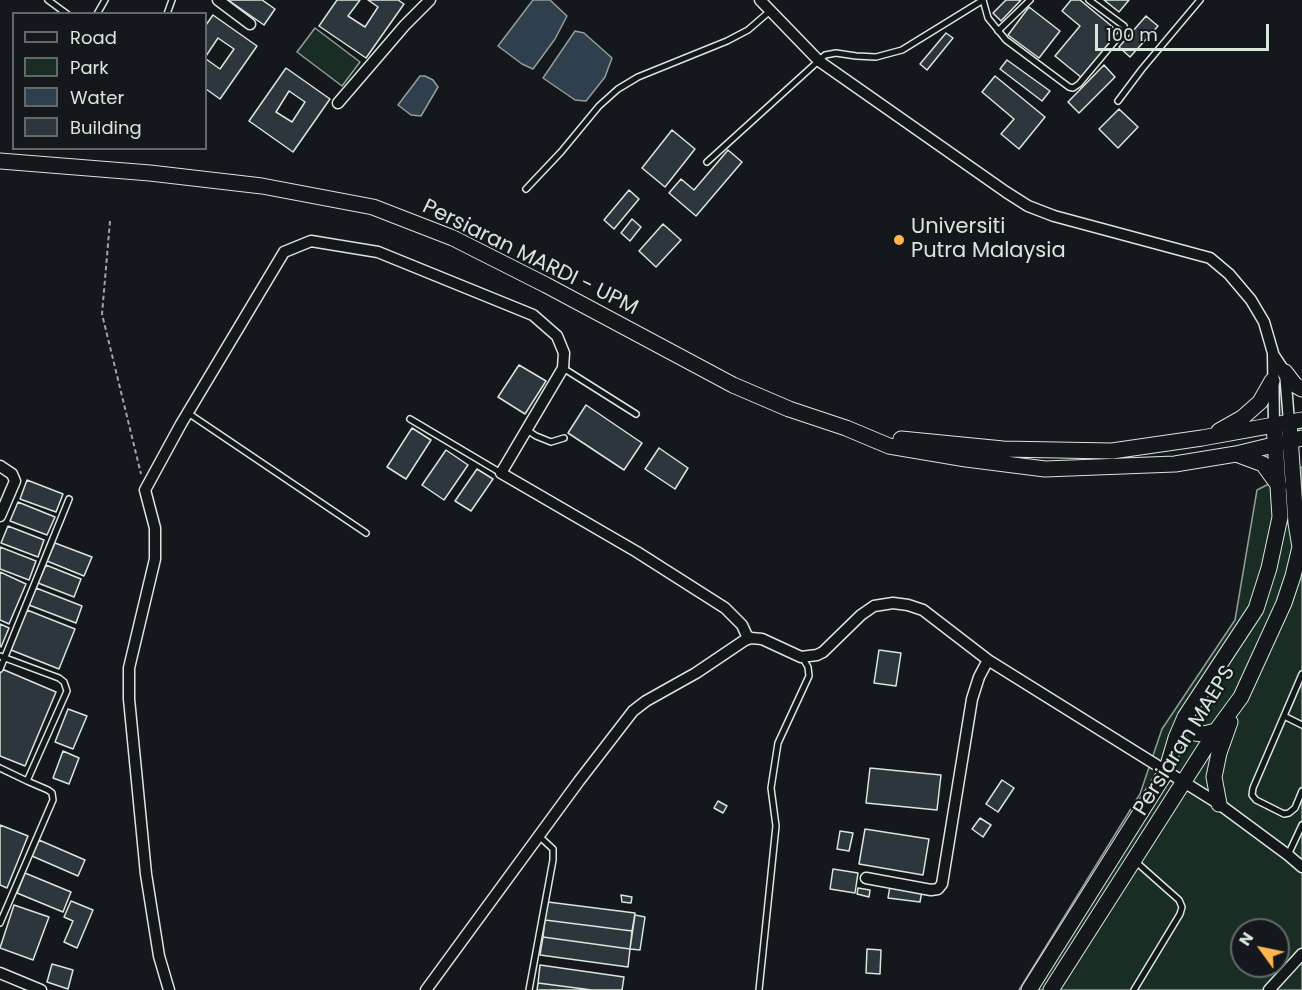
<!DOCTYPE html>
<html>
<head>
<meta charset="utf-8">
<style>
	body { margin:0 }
	#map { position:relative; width:1302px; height:990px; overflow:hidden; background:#14181c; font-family:Poppins,sans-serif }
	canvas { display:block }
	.legend { position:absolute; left:12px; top:12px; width:195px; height:138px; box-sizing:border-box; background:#14181c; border:2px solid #626a69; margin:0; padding:8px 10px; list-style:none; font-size:18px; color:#d8e6dc }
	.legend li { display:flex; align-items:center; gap:12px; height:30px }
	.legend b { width:30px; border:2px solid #626a69 }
	.north { position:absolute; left:1230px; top:918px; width:60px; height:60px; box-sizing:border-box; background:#14181c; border:2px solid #626a69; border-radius:50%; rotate:303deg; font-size:16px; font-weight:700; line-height:24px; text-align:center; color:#d8e6dc }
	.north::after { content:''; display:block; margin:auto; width:21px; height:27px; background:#ffb74d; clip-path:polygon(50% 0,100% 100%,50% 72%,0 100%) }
	.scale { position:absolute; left:1095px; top:24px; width:174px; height:27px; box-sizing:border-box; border:3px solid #d8e6dc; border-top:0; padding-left:8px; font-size:18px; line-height:21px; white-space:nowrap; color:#d8e6dc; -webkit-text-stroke:4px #14181c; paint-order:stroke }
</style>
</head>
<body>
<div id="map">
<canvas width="1302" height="990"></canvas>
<ul class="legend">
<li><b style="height:8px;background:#14181c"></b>Road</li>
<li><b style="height:16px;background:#1a2d24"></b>Park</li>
<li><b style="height:16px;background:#2f3f4d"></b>Water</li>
<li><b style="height:16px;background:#2c363c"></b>Building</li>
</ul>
<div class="north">N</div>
<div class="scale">100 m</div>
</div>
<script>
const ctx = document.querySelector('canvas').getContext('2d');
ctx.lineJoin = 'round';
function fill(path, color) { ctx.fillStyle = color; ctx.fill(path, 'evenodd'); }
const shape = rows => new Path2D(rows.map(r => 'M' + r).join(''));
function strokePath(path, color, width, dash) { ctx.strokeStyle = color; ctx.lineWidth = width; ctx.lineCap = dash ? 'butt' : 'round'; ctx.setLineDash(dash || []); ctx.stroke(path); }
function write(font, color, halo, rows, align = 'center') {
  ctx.font = font + ' Poppins,sans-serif'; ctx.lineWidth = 4.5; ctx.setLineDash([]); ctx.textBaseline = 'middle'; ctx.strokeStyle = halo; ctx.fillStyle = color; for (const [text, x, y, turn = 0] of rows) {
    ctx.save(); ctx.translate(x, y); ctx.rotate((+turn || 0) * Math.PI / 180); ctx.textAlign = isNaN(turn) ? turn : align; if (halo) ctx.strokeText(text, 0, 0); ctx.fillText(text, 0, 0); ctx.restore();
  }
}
const green = shape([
	[315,28,360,62,342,86,297,52,315,28],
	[1302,467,1302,990,1019,990,1140,794,1162,729,1235,620,1257,490,1302,467],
	[1242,930,1278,930,1278,966,1242,966,1242,930]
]);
const water = shape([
	[533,0,550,0,567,16,555,39,533,69,522,64,498,46,533,0],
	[575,31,584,33,612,58,605,77,586,101,575,100,543,78,575,31],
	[420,76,425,76,433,80,438,87,421,116,411,115,398,105,420,76]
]);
const building = shape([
	[228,0,262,0,275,9,264,25,228,0],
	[337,0,360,0,348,16,365,27,378,7,368,0,398,0,404,4,366,58,319,26,337,0],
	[1006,0,1021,0,1001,21,993,13,1006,0],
	[1071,0,1080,0,1120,33,1082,78,1055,56,1080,26,1062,11,1071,0],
	[1104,0,1129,0,1119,12,1104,0],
	[1029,7,1060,31,1039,58,1008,35,1029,7],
	[213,15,257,46,220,99,206,89,206,59,220,69,234,49,218,38,206,56,206,25,213,15],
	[1146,16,1158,26,1130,57,1119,47,1146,16],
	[946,33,953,38,927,70,920,64,946,33],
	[1007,60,1050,91,1042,101,1000,69,1007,60],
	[1104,65,1115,77,1079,113,1068,102,1104,65],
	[286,68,330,99,293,152,249,121,286,68],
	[289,91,305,102,292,122,276,112,289,91],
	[995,76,1045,117,1019,149,1001,134,1014,119,982,92,995,76],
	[1119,109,1138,127,1118,148,1099,129,1119,109],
	[672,130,695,149,665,187,642,168,672,130],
	[728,150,742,162,696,216,669,193,681,179,694,190,728,150],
	[629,190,639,199,614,229,604,220,629,190],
	[632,219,641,227,630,241,621,233,632,219],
	[663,224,681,240,656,267,639,251,663,224],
	[519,365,546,381,525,414,498,397,519,365],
	[586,405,642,443,624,470,568,433,586,405],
	[412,428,431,440,406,479,387,467,412,428],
	[659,448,688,468,675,489,645,469,659,448],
	[446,450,468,465,444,500,422,485,446,450],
	[477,469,493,479,471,511,455,501,477,469],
	[27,480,63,494,56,512,20,499,27,480],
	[18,502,55,517,47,535,10,521,18,502],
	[8,526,44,540,38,557,1,543,8,526],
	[55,543,92,557,84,576,47,561,55,543],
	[0,547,36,561,29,580,0,569,0,547],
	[46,565,81,579,74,597,38,583,46,565],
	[0,572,26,584,9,624,0,620,0,572],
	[36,588,82,606,76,623,29,605,36,588],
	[27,610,75,629,59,669,11,650,27,610],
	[0,624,9,628,1,647,0,646,0,624],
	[879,650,901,653,896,686,874,683,879,650],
	[2,669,56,692,25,766,0,756,0,673,2,669],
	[68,709,87,716,73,749,55,742,68,709],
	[63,751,79,758,69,784,53,778,63,751],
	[870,768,941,775,937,810,866,803,870,768],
	[1002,780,1014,788,998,812,986,804,1002,780],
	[718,801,727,806,723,813,714,808,718,801],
	[980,818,991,825,983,837,972,829,980,818],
	[0,825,28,836,7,888,0,885,0,825],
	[865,829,929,839,923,875,859,864,865,829],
	[840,831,853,833,849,851,837,849,840,831],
	[39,840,85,860,78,876,32,856,39,840],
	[833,869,858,873,855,893,830,889,833,869],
	[25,873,71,892,63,912,17,893,25,873],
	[890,886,922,891,920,902,888,898,890,886],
	[858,888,870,890,869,897,857,894,858,888],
	[621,895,632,897,631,903,622,902,621,895],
	[71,901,93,910,77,948,64,942,73,921,64,917,71,901],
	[548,902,635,913,632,931,545,920,548,902],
	[14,905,49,917,33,960,0,948,14,905],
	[635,915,645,917,640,950,630,949,635,915],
	[545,920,632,931,630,949,543,937,545,920],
	[543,937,630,949,628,967,540,955,543,937],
	[867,949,881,950,880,974,866,973,867,949],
	[52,964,73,970,68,989,47,982,52,964],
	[540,965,624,977,622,990,592,990,538,983,540,965],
	[538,983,592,990,537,990,538,983]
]);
const path = shape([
	[110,221,102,314,141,474]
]);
const lane = shape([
	[48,0,67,14],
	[97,14,105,0],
	[167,14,172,0],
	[998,31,1030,0],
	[1118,101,1142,69,1200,0],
	[707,162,825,55,836,53,856,56,876,57,902,50,983,0,988,18,1006,40,1069,87,1073,88,1079,84,1125,29,1124,26,1089,0],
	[526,189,561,152,599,106,618,89,638,77,727,41,748,30,770,11],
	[563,368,636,414],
	[188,413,366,533],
	[410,419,501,473],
	[527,430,536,436,551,442,564,438],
	[0,656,59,678,64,682,67,691,27,781,48,790,52,793,53,800,0,923],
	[0,669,69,499],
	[1302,674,1253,788,1252,795,1256,800,1284,814,1289,813,1295,808,1302,791],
	[1284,716,1302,725],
	[0,768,27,781],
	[1288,855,1302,825],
	[529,990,553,860,553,849,539,836],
	[759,990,776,826,771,788,778,743,809,676,808,667,802,657],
	[1134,990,1180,914,1182,907,1179,900,1135,861]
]);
const street = shape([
	[218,0,250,24],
	[760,0,819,61,1006,192,1028,206,1054,216,1210,258,1229,274,1251,300,1264,322,1273,353,1274,425],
	[338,103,405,25,430,0],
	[1273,354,1285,372,1289,422],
	[0,466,12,474,15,481,0,516],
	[866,878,931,890,938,889,942,884,972,699,979,677,988,660],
	[0,973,41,990],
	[169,990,159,956,146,874,129,699,129,668,155,559,155,528,145,490,181,424,284,252,311,241,378,252,533,315,557,336,564,353,563,368,501,473,637,552,725,608,742,625,747,636,751,638,762,639,801,657,817,655,823,652,861,615,874,606,893,603,908,605,923,610,988,660,1219,804,1288,855,1302,867],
	[426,990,579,781,633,711,646,701,696,673,745,640,751,638],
	[1269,990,1302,954]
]);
const secondary = shape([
	[0,161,150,173,262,186,373,207,453,238,546,285,733,385,789,409,846,428,889,446,966,459,1045,469,1175,464,1236,454,1302,438],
	[1285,372,1295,385,1302,389],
	[1219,431,1242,418,1260,402,1272,381],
	[901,439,1003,449,1112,451,1202,438,1302,420],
	[1236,454,1263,464,1279,486],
	[1185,717,1186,725,1195,733,1203,734,1216,731],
	[1219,804,1214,777,1219,753,1230,722],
	[1029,990,1166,772,1176,738,1185,717,1256,609,1269,568,1280,517,1274,425],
	[1051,990,1216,731,1241,697,1284,603,1293,576,1300,547,1296,523,1289,422]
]);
const markers = [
	[899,240,6,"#ffb74d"]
];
const poiNames = [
	["Universiti",911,228],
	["Putra Malaysia",911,252]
];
const streetNames = [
	["Persiaran MARDI - UPM",530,258,26],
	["Persiaran MAEPS",1185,741,-58]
];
fill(green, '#1a2d24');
strokePath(green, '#939e99', 1.5);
fill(water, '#2f3f4d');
strokePath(water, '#939e99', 1.5);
fill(building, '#2c363c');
strokePath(building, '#d8e6dc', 1.5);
strokePath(lane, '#d8e6dc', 8);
strokePath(street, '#d8e6dc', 13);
strokePath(secondary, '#d8e6dc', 17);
strokePath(path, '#9da8a2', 2, [4.5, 3]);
strokePath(lane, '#14181c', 5);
strokePath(street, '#14181c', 10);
strokePath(secondary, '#14181c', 15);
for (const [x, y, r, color] of markers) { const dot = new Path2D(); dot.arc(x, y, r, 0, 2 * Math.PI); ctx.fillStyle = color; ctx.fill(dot); strokePath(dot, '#14181c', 2); }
write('21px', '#d8e6dc', '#14181c', poiNames, 'left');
write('21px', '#d8e6dc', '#14181c', streetNames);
</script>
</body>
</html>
